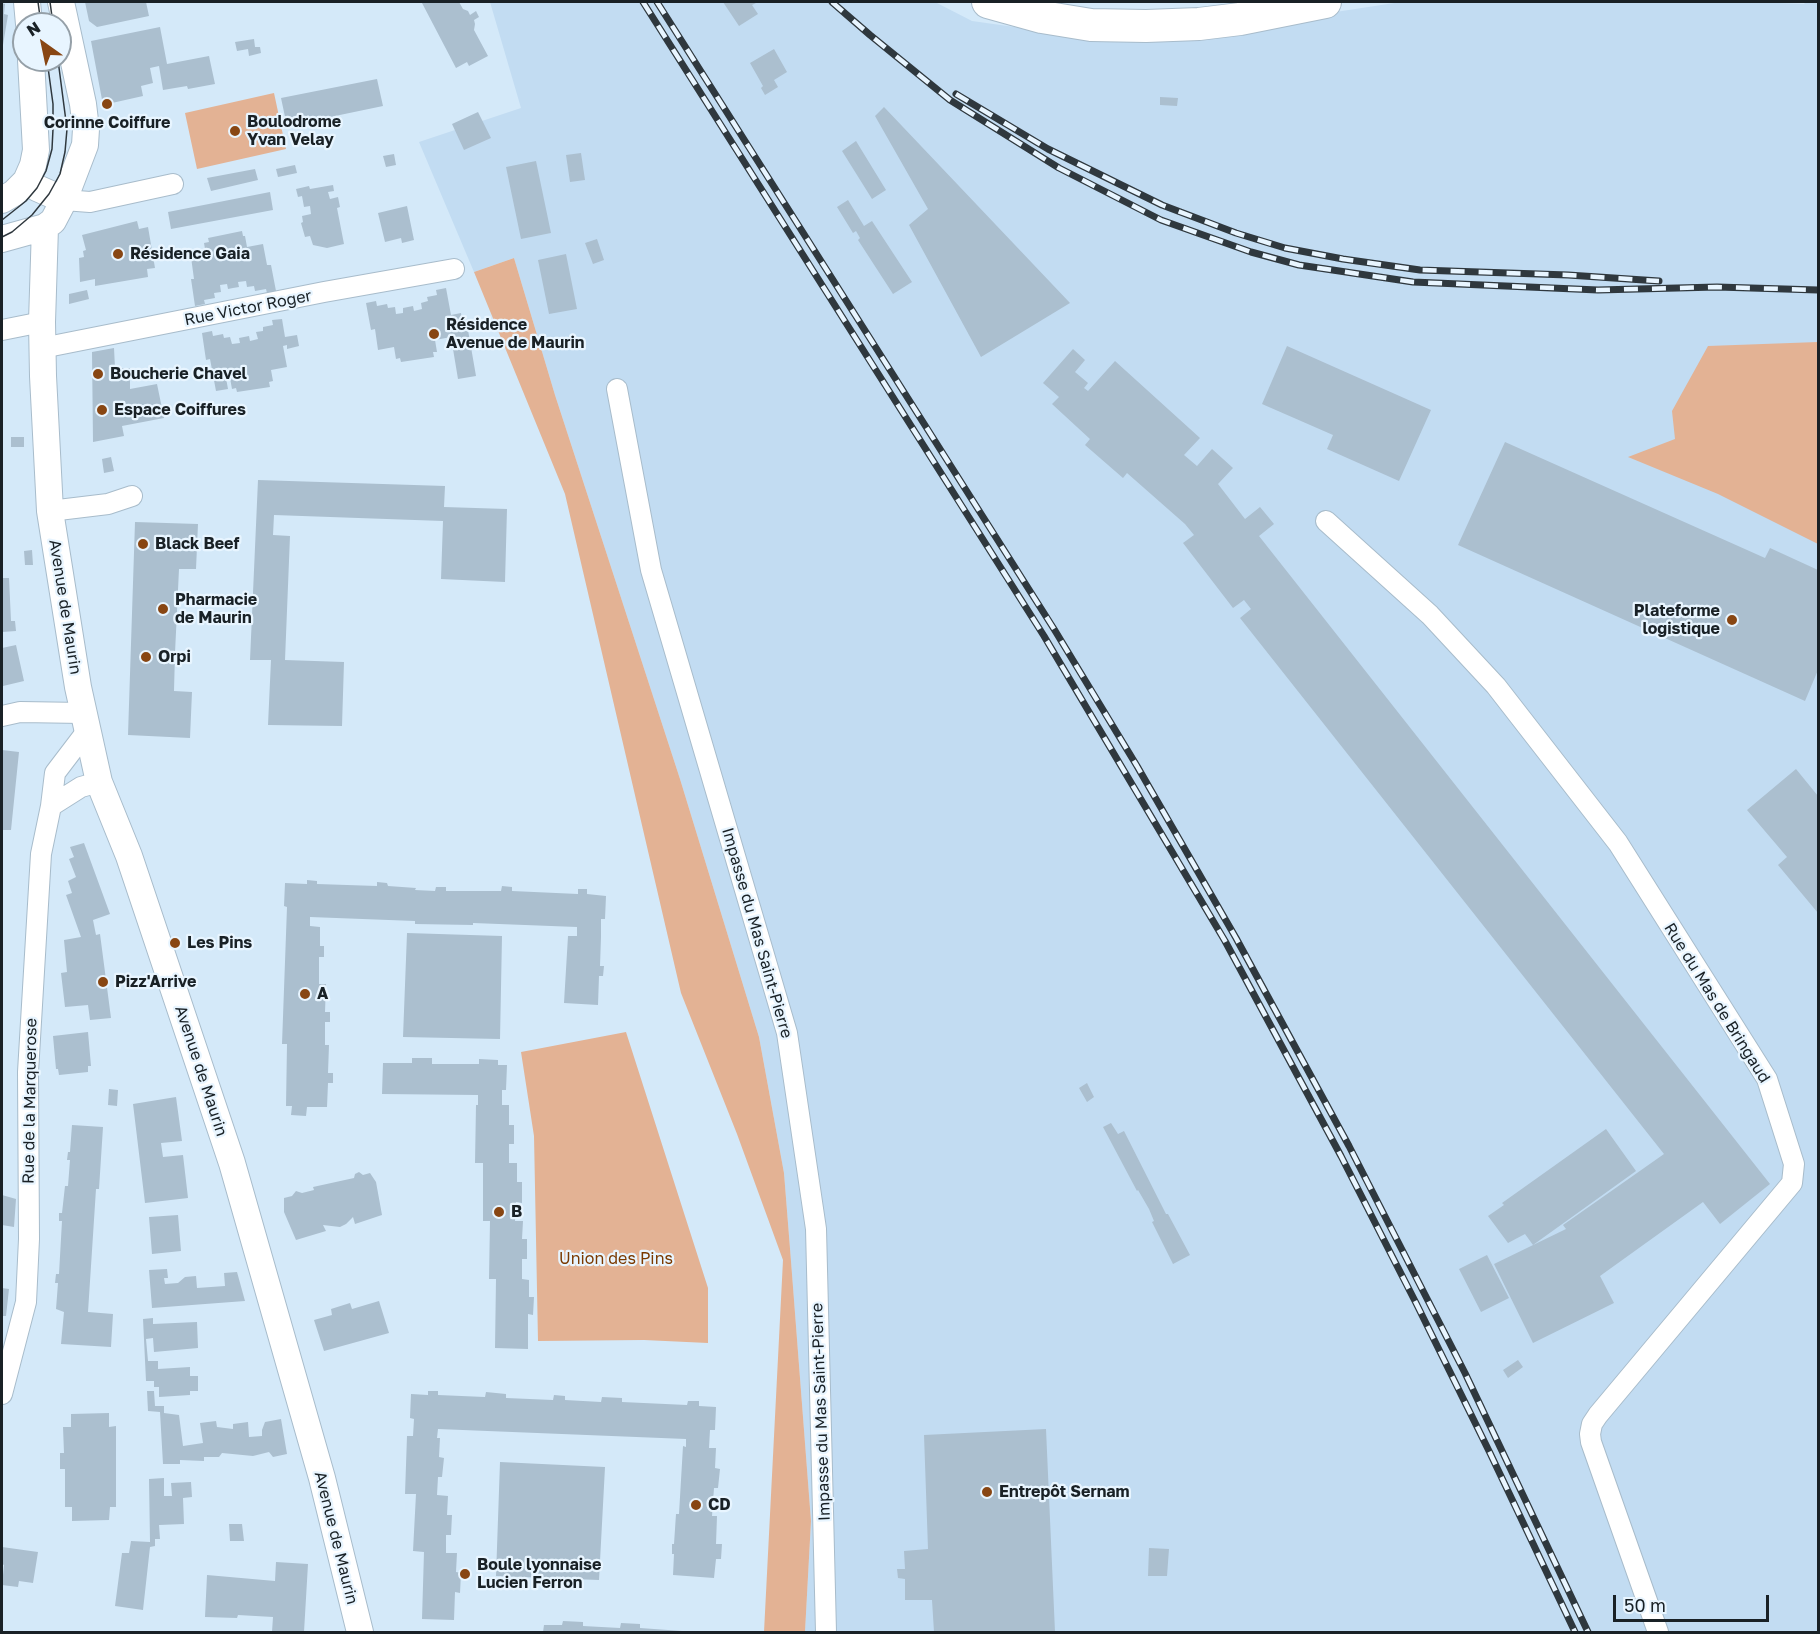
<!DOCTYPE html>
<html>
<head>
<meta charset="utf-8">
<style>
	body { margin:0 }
	#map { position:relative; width:1820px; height:1634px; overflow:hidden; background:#d4e9f9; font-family:"Golos Text",sans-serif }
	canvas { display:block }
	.frame { position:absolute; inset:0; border:3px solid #192126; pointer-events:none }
	.north { position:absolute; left:12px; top:12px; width:60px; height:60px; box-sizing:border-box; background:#e8f5ff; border:2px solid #95a0a8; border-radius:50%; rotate:327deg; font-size:16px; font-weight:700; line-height:24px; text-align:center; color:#192126 }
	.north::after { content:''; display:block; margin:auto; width:21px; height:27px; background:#884613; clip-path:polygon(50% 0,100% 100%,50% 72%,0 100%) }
	.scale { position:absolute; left:1613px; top:1595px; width:156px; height:27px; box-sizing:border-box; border:3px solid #192126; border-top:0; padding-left:8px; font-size:18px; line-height:21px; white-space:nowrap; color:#192126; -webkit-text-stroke:4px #e8f5ff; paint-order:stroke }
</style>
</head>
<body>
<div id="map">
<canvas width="1820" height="1634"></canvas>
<div class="frame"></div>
<div class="north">N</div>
<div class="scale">50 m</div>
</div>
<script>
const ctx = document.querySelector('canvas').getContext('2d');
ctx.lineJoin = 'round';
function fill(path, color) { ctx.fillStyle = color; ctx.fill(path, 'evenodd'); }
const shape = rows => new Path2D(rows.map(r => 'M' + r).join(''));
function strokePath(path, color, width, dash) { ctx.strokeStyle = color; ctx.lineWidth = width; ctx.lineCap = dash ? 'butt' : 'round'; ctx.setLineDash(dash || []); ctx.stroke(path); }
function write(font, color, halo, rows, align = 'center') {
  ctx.font = font + ' "Golos Text",sans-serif'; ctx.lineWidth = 4.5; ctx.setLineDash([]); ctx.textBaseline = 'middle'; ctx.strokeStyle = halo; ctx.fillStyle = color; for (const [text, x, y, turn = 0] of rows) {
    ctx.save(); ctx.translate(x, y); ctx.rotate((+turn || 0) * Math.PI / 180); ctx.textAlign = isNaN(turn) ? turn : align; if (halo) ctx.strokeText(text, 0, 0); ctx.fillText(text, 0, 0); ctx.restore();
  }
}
const built = shape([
	[490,2,935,2,972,21,1072,35,1159,39,1401,2,1753,2,1804,4,1806,2,1818,2,1818,1632,805,1632,811,1521,791,1261,784,1173,759,1037,680,779,555,395,514,258,474,272,419,142,521,108]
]);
const green = shape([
	[274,93,286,149,197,169,185,113],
	[514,258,555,395,680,779,759,1037,784,1173,791,1261,811,1521,805,1632,764,1632,783,1260,737,1134,681,993,565,494,474,272],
	[1818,342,1818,544,1718,494,1628,457,1675,439,1672,411,1708,346],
	[626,1032,708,1288,708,1343,644,1340,538,1341,534,1136,521,1052]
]);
const building = shape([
	[85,2,146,2,149,16,97,27,89,21],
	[424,2,459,2,463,9,468,11,470,15,476,11,479,17,474,20,475,24,474,30,488,56,469,66,467,62,456,68,422,3],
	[723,2,758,2,752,5,758,14,739,26],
	[2,3,5,4,4,14,8,15,3,45],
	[160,27,167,64,209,56,215,84,188,89,187,86,163,90,159,66,150,68,153,83,141,86,143,96,103,105,91,41],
	[254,39,255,47,260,47,261,53,249,56,248,49,237,51,235,42],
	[774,49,787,72,774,80,778,87,765,95,761,88,763,86,750,63],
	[377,79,383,106,287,126,281,98],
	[1160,97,1178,98,1177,106,1160,105],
	[884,107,1070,303,981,357,909,225,928,209,875,116],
	[478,112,491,138,464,150,452,124],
	[856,141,886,190,872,199,842,151],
	[581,153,585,180,570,182,566,155],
	[394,154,396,165,386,167,383,156],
	[536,161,551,233,521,239,506,167],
	[295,165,297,173,278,177,276,169],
	[255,169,258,180,211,191,207,178],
	[333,185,334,191,328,192,330,199,338,197,340,207,337,208,344,244,327,248,313,245,310,236,305,237,301,223,303,222,302,216,311,214,310,206,304,207,302,196,298,197,296,189,309,186,310,189],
	[270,192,273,210,171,229,168,212],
	[848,200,864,226,872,221,912,282,893,294,858,240,860,238,856,231,853,233,837,207],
	[407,206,414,240,402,243,401,238,385,242,378,213],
	[137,221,139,229,148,227,155,268,147,269,148,277,95,286,95,279,80,282,79,258,84,257,83,251,86,250,82,235],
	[242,231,243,236,245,236,247,247,263,244,267,265,271,265,276,291,267,293,266,289,255,291,254,286,247,287,246,281,238,282,239,287,233,288,228,289,227,284,220,285,221,292,214,293,215,298,204,300,205,304,195,306,191,279,194,279,191,257,206,255,204,243,209,242,208,238],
	[597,239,604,260,593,264,585,243],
	[566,254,577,309,549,314,538,260],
	[446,288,451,315,461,313,462,322,464,322,468,330,476,376,458,379,451,337,435,340,437,352,433,352,434,357,401,362,400,358,396,359,394,347,378,350,375,329,371,330,366,303,376,301,377,306,387,304,388,308,395,307,396,314,403,313,403,308,413,306,414,311,422,309,421,303,428,301,427,297,437,295,436,290],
	[87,290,89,299,69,304,69,294],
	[282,319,285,337,297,335,299,346,287,349,287,345,283,346,287,367,271,370,273,381,269,382,270,387,237,392,236,388,232,389,230,378,226,378,228,389,216,391,210,359,206,360,202,333,212,331,213,336,223,334,224,338,230,337,232,344,240,343,239,338,249,336,250,341,258,339,256,332,263,331,263,327,273,325,272,320],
	[1287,346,1431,410,1399,481,1327,449,1333,435,1262,404],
	[114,348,115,368,130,368,130,389,157,384,164,418,122,426,124,436,93,442,92,352],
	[1073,349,1085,360,1075,372,1088,383,1084,388,1088,391,1115,361,1200,438,1184,455,1197,466,1212,449,1233,468,1218,484,1245,519,1260,507,1274,524,1259,536,1770,1184,1720,1224,1703,1202,1600,1276,1614,1303,1533,1343,1494,1264,1566,1229,1563,1225,1664,1154,1240,618,1251,609,1244,600,1233,608,1183,543,1194,535,1185,524,1127,473,1123,478,1085,445,1090,439,1052,404,1059,397,1043,383],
	[11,437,24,437,24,447,11,447],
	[1505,442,1765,558,1770,548,1818,570,1818,670,1805,701,1458,545],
	[111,457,114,471,104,473,102,459],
	[258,480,445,486,444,507,507,509,505,582,441,579,443,521,274,515,273,535,290,536,285,660,344,662,342,726,268,725,271,660,250,660],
	[135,522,198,524,196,569,179,569,175,653,174,691,192,692,190,738,128,735],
	[32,550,33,565,25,565,24,551],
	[2,578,9,578,11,621,15,621,16,631,2,632],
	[16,645,24,681,3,686,2,648],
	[2,750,19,752,11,830,2,830],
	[1796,769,1818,796,1818,913,1778,865,1787,857,1747,810],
	[84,843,110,914,93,920,96,935,100,934,111,1018,90,1020,88,1005,65,1007,61,973,67,972,64,940,81,937,66,895,72,893,68,881,76,877,69,859,74,857,70,847],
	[307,880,317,881,317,884,377,886,377,882,387,883,388,886,416,888,415,890,435,891,436,887,446,887,446,891,501,891,502,886,512,887,512,891,578,894,578,889,587,889,587,894,606,896,605,919,601,919,601,937,600,966,604,966,603,976,599,976,598,1005,564,1003,568,936,577,936,577,927,473,923,473,925,415,924,415,921,310,917,310,926,320,927,320,946,324,946,324,957,319,957,319,984,326,984,325,1012,330,1012,330,1022,325,1022,325,1045,329,1045,328,1073,333,1073,333,1083,328,1083,327,1107,307,1107,306,1116,291,1115,292,1106,286,1106,287,1044,282,1044,287,907,284,906,285,883,307,884],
	[407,933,502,936,500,1039,403,1037],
	[88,1032,91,1066,88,1066,88,1072,59,1075,58,1069,56,1069,53,1036],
	[412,1058,432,1058,432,1064,479,1064,479,1059,498,1060,498,1065,507,1065,506,1090,502,1090,502,1105,509,1105,509,1125,514,1125,514,1144,509,1144,509,1163,517,1163,517,1182,522,1182,522,1203,516,1202,515,1221,523,1221,522,1239,527,1239,527,1259,522,1259,522,1279,529,1280,529,1297,534,1297,533,1315,528,1314,528,1349,495,1348,496,1279,489,1279,490,1221,483,1221,483,1163,475,1163,476,1105,478,1105,478,1095,382,1094,383,1063,412,1063],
	[1087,1083,1094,1097,1087,1102,1079,1088],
	[109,1089,118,1090,117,1106,108,1105],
	[176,1097,182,1141,161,1143,163,1157,183,1155,188,1198,145,1203,133,1104],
	[1111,1123,1118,1134,1124,1131,1166,1214,1168,1214,1190,1255,1173,1264,1152,1222,1154,1221,1149,1209,1138,1190,1137,1191,1103,1127],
	[72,1125,103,1127,99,1189,96,1189,88,1312,113,1314,111,1347,61,1344,64,1312,56,1309,58,1283,55,1283,56,1274,59,1274,62,1221,59,1221,59,1213,62,1213,65,1186,68,1186,70,1160,67,1160,68,1152,70,1152],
	[1606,1129,1636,1171,1533,1245,1525,1234,1508,1243,1488,1216,1504,1205,1502,1203],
	[359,1172,363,1175,370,1173,376,1182,382,1215,355,1224,353,1217,346,1224,340,1227,323,1225,326,1231,296,1240,284,1212,284,1198,292,1196,296,1191,302,1193,314,1190,313,1187,354,1178,355,1174],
	[2,1195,16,1199,14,1227,2,1225],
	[178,1215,181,1251,152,1254,149,1217],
	[1487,1255,1509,1298,1481,1312,1459,1269],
	[167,1269,168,1278,164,1278,165,1284,178,1283,185,1277,196,1276,197,1288,225,1286,224,1273,237,1272,245,1301,152,1308,149,1270],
	[2,1288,9,1289,6,1316,2,1316],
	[379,1301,389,1333,324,1351,314,1320,332,1315,331,1309,350,1303,352,1309],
	[153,1318,153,1324,197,1322,198,1348,154,1352,153,1338,146,1339,148,1361,158,1361,158,1369,190,1367,190,1376,198,1376,198,1391,190,1391,190,1395,159,1397,159,1387,154,1387,154,1381,146,1381,143,1319],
	[1518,1360,1523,1367,1508,1378,1503,1370],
	[147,1391,154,1391,155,1406,164,1406,164,1413,179,1415,183,1446,203,1443,200,1423,216,1421,217,1427,233,1429,233,1424,248,1422,249,1437,262,1436,262,1430,265,1422,281,1419,287,1454,273,1457,269,1452,253,1456,222,1453,219,1457,204,1457,204,1461,180,1460,180,1464,163,1464,160,1412,148,1411],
	[428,1391,438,1391,438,1395,485,1397,486,1392,506,1394,506,1398,553,1400,554,1395,565,1396,565,1400,601,1402,602,1397,622,1398,622,1402,687,1405,688,1401,699,1401,699,1406,716,1407,715,1430,710,1430,709,1448,716,1448,715,1468,720,1469,718,1488,714,1488,712,1516,717,1516,716,1544,722,1544,721,1559,716,1559,714,1578,673,1575,674,1554,672,1554,672,1544,674,1544,676,1514,679,1514,683,1446,686,1447,686,1439,438,1429,437,1438,440,1438,439,1457,444,1458,442,1477,438,1477,437,1495,448,1496,447,1515,452,1515,451,1535,446,1535,446,1553,457,1553,456,1572,461,1573,460,1593,455,1592,454,1620,422,1619,424,1552,413,1551,416,1494,405,1494,407,1436,413,1436,414,1419,410,1418,411,1394,428,1395],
	[109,1413,109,1427,116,1426,116,1507,110,1507,109,1520,72,1521,72,1507,65,1507,65,1469,60,1469,60,1453,64,1453,63,1427,71,1427,71,1414],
	[1046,1429,1055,1632,934,1632,932,1600,905,1600,905,1579,898,1578,897,1569,905,1569,904,1551,928,1549,924,1435],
	[500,1462,605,1467,599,1580,496,1576],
	[164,1478,164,1496,172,1496,171,1483,191,1482,192,1497,183,1498,184,1524,159,1525,160,1539,155,1539,155,1546,150,1547,143,1610,115,1606,122,1553,129,1553,131,1541,150,1542,149,1479],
	[229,1524,242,1524,244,1541,230,1541],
	[2,1547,38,1552,33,1583,19,1581,18,1587,2,1585,4,1565,2,1564],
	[1149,1548,1169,1549,1167,1576,1148,1576],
	[276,1562,308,1564,304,1632,272,1632,273,1617,238,1615,237,1618,205,1617,207,1575,275,1581],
	[563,1621,583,1622,583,1626,620,1628,621,1623,640,1624,640,1628,682,1631,682,1632,543,1632,544,1625,562,1625]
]);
const minor = shape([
	[64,200,90,202,173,184],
	[2,330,42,322],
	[42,348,324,292,454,269],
	[617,389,651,570,787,1033,816,1229,826,1632],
	[50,511,108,504,132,496],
	[1326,521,1430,615,1496,686,1618,843,1767,1079,1794,1164,1792,1183,1598,1415,1592,1424,1590,1434,1591,1442,1658,1632],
	[2,716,20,712,83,713],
	[51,806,81,787,99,782],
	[2,1394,26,1302,29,1239,28,1072,41,854,51,806,55,773,87,731]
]);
const tertiary = shape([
	[27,2,29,24],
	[61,2,83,104,86,129,85,145,64,200,53,221,45,227,42,322,43,376,50,511,78,687,99,782,129,856,232,1163,322,1478,360,1632],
	[26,181,37,188,64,200],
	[2,200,14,193,26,181,33,165,36,150,31,60],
	[2,239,45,227]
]);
const primary = shape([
	[988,2,1042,17,1091,25,1146,26,1199,24,1240,19,1325,2]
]);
const tram = shape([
	[38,2,41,24],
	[50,2,53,24],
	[2,220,26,201,37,188,46,171,52,149,53,129,53,104,47,60],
	[2,237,12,232,32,215,49,194,60,174,65,152,67,129,58,60]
]);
const rail = shape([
	[643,2,1044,636,1225,941,1341,1156,1416,1303,1490,1453,1575,1632],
	[657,2,1054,629,1137,766,1236,938,1349,1146,1465,1373,1588,1632],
	[832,2,870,35,950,100,1059,168,1161,220,1251,252,1299,265,1413,282,1598,290,1717,287,1818,290],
	[956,94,1048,149,1162,205,1236,233,1285,248,1343,259,1420,270,1568,275,1659,281]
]);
const markers = [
	[107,104,6,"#884613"],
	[235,131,6,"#884613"],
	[118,254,6,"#884613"],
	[434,334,6,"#884613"],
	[98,374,6,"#884613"],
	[102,410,6,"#884613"],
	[143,544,6,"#884613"],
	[163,609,6,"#884613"],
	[1732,620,6,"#884613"],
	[146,657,6,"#884613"],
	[175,943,6,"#884613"],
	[103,982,6,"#884613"],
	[305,994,6,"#884613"],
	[499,1212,6,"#884613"],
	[987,1492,6,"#884613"],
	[696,1505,6,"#884613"],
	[465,1574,6,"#884613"]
];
const poiNames = [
	["Boulodrome",247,122],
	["Yvan Velay",247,140],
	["Corinne Coiffure",107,123,"center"],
	["Résidence Gaia",130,254],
	["Résidence",446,325],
	["Avenue de Maurin",446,343],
	["Boucherie Chavel",110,374],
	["Espace Coiffures",114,410],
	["Black Beef",155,544],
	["Pharmacie",175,600],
	["de Maurin",175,618],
	["Plateforme",1720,611,"right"],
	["logistique",1720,629,"right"],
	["Orpi",158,657],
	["Les Pins",187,943],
	["Pizz'Arrive",115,982],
	["A",317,994],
	["B",511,1212],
	["Entrepôt Sernam",999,1492],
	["CD",708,1505],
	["Boule lyonnaise",477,1565],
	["Lucien Ferron",477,1583]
];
const streetNames = [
	["Rue Victor Roger",248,308,-11],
	["Avenue de Maurin",65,607,81],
	["Impasse du Mas Saint-Pierre",757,933,74],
	["Rue du Mas de Bringaud",1717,1003,58],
	["Avenue de Maurin",201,1071,72],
	["Rue de la Marquerose",30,1101,-89],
	["Impasse du Mas Saint-Pierre",821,1412,-92],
	["Avenue de Maurin",336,1538,76]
];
const parkNames = [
	["Union des Pins",616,1259]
];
fill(built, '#c2dcf2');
fill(green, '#e3b294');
fill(building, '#abbfcf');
strokePath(minor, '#a8bccb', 22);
strokePath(tertiary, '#a8bccb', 28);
strokePath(primary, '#a8bccb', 34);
strokePath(minor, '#fff', 20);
strokePath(tertiary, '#fff', 26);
strokePath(primary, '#fff', 32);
strokePath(tram, '#2f383e', 1.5);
strokePath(rail, '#2f383e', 7);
strokePath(rail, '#e8f5ff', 4.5, [14]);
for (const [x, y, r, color] of markers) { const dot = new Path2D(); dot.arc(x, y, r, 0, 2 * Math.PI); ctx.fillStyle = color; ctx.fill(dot); strokePath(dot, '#e8f5ff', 2); }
write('bold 16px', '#192126', '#e8f5ff', poiNames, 'left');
write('16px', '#192126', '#e8f5ff', streetNames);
write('16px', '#7a3900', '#e8f5ff', parkNames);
</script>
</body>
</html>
